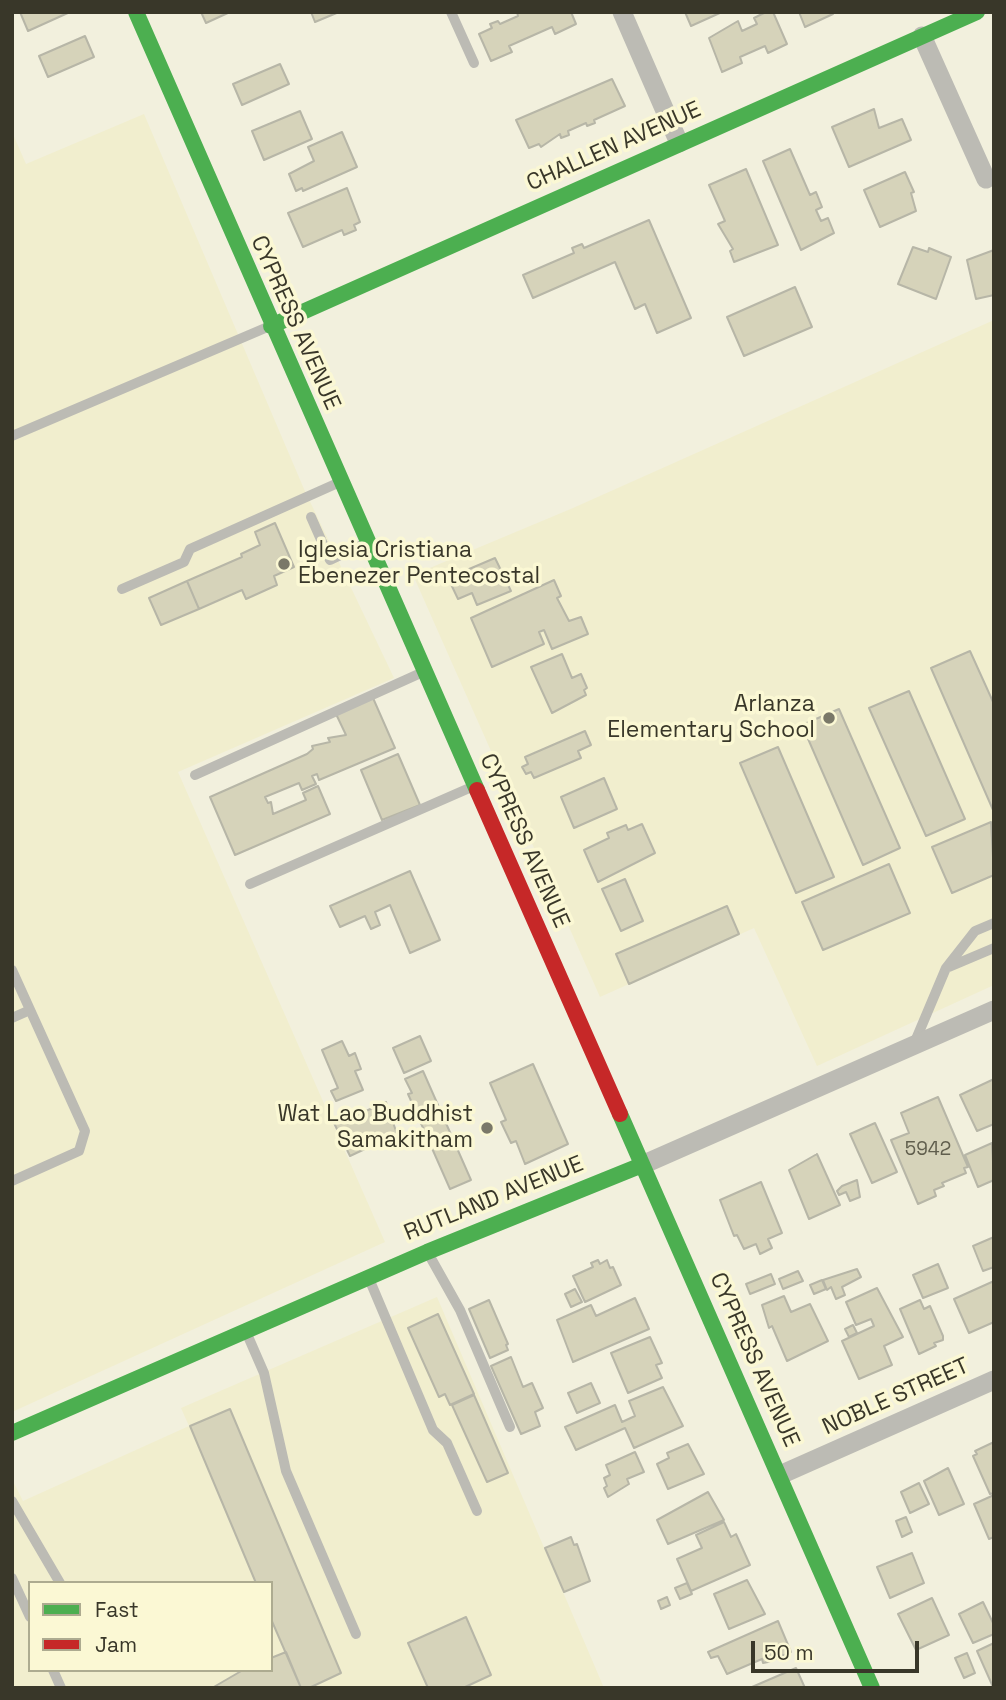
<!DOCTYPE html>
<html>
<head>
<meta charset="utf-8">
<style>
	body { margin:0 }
	#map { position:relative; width:1006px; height:1700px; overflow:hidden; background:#f2f0dd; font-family:"Space Grotesk",sans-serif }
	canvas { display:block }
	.frame { position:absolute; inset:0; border:14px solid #393729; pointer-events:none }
	.legend { position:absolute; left:28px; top:1581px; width:245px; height:91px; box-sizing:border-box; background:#fbf8d4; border:2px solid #adab90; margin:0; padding:9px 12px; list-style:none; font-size:21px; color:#393729 }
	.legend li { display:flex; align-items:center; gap:14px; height:35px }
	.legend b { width:35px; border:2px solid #adab90 }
	.scale { position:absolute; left:751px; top:1641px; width:168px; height:32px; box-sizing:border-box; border:4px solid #393729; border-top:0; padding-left:9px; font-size:21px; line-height:24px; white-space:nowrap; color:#393729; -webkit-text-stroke:5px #fbf8d4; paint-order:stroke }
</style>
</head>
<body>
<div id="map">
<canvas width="1006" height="1700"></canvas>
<div class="frame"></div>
<ul class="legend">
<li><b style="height:9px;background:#4caf50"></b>Fast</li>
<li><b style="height:9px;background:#c62828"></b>Jam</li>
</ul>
<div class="scale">50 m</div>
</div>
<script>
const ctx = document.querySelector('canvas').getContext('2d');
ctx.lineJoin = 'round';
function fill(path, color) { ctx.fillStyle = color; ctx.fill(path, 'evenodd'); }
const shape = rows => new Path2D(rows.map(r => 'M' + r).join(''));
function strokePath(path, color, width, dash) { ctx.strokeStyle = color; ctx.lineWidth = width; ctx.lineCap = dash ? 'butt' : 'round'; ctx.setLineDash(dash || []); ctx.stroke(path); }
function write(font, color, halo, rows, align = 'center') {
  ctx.font = font + ' "Space Grotesk",sans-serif'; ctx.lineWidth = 7; ctx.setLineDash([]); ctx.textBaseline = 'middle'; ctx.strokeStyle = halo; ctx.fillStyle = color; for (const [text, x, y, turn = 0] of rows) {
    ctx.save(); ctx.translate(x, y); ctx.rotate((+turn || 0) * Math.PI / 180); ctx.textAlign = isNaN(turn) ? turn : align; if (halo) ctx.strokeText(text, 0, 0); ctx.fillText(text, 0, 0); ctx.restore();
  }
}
const built = shape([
	[144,114,304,489,394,678,178,772,385,1242,12,1412,12,132,26,164],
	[994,320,994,985,817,1066,754,928,600,997,413,575,573,508],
	[437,1297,604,1688,12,1688,12,1479,23,1501,189,1426,181,1408],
	[30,1583,271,1583,271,1670,30,1670]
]);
const building = shape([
	[20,12,70,12,28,31,20,12],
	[201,12,230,12,206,23,201,12],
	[311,12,339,12,315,22,311,12],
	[517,12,571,12,576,24,555,34,552,27,509,46,512,52,491,61,479,34,492,28,490,24,498,21,500,24,518,16,517,12],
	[685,12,722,12,691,26,685,12],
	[766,12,773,12,787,44,768,53,765,46,740,57,742,63,722,72,709,38,738,21,742,31,757,24,754,18,766,12],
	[799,12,832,12,833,14,805,27,799,12],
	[85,36,94,57,48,77,39,56,85,36],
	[280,64,289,84,242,105,233,84,280,64],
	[612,79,625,106,594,120,595,123,587,126,586,123,568,131,569,135,561,138,560,134,541,147,539,144,529,148,516,120,612,79],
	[874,109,879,128,902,119,911,140,849,167,832,127,874,109],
	[300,111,312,139,264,160,252,131,300,111],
	[342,132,357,167,303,191,302,188,296,191,289,174,314,161,308,147,342,132],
	[790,149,810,195,816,192,822,207,816,210,821,221,828,218,834,233,801,250,763,161,790,149],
	[746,169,778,245,734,262,730,251,733,249,718,224,725,221,709,185,746,169],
	[905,172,914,192,911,193,916,211,880,227,864,190,905,172],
	[347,188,360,222,354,225,356,230,344,235,342,230,303,247,288,213,347,188],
	[649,220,691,318,657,333,645,304,635,309,615,262,533,298,523,275,574,253,572,248,582,244,584,248,649,220],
	[913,247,928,252,929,248,951,257,936,299,898,284,913,247],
	[994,250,994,295,976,299,967,260,994,250],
	[795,287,812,327,744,356,727,317,795,287],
	[275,523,294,567,274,576,277,585,246,599,242,590,199,609,187,581,242,557,241,554,260,545,255,532,275,523],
	[495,558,511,591,477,605,472,593,458,599,448,578,495,558],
	[554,580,561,596,557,598,569,621,581,617,588,634,552,649,544,630,539,632,544,644,492,667,471,618,554,580],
	[187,581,199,609,161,625,149,598,187,581],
	[970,651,994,704,993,810,931,668,970,651],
	[562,654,572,678,581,674,587,688,584,690,586,695,552,713,531,667,562,654],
	[909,691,965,819,926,836,869,708,909,691],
	[373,698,395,748,319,780,317,774,312,776,316,784,302,790,299,783,265,797,268,803,271,802,273,814,306,800,303,793,318,786,330,814,235,855,210,797,307,754,313,749,312,746,330,742,328,738,346,735,336,714,373,698],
	[839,709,900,848,863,865,802,725,839,709],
	[585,731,591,745,578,751,581,758,534,778,531,772,526,774,522,767,528,764,525,757,585,731],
	[778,747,834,877,796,893,740,763,778,747],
	[398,754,420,805,382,820,361,770,398,754],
	[604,778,617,809,574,828,561,797,604,778],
	[991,822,994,875,952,893,932,847,991,822],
	[642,824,655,853,598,882,584,850,609,838,607,833,626,825,628,830,642,824],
	[889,864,910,913,823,950,802,902,889,864],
	[410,871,440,940,410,953,390,905,375,912,380,925,371,929,365,916,340,927,330,906,410,871],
	[625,879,643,921,621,931,602,889,625,879],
	[727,906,739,934,629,984,616,954,727,906],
	[420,1036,431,1061,404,1073,393,1048,420,1036],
	[342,1041,349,1056,355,1053,361,1069,355,1071,363,1090,336,1101,331,1091,338,1088,322,1050,342,1041],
	[533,1064,568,1144,525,1164,516,1141,511,1143,501,1122,506,1120,490,1083,533,1064],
	[423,1071,471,1180,450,1189,408,1094,412,1093,405,1079,423,1071],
	[994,1079,994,1124,977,1131,960,1095,994,1079],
	[938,1097,968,1167,964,1168,966,1173,942,1183,944,1186,934,1190,936,1196,918,1204,891,1140,909,1133,901,1113,938,1097],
	[386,1102,397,1134,350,1156,333,1121,346,1115,348,1119,386,1102],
	[875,1123,897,1172,872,1183,850,1134,875,1123],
	[992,1143,994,1180,978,1187,965,1155,992,1143],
	[817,1154,840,1205,809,1219,789,1170,817,1154],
	[857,1180,860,1197,850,1201,846,1192,839,1195,837,1191,842,1186,857,1180],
	[761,1182,782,1233,768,1239,772,1248,760,1254,756,1244,744,1249,737,1235,734,1236,720,1200,761,1182],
	[994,1237,994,1267,983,1271,973,1246,994,1237],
	[598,1260,600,1264,607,1260,610,1268,613,1267,621,1285,585,1302,573,1276,593,1267,591,1263,598,1260],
	[938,1264,948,1288,923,1298,913,1275,938,1264],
	[857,1269,861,1277,842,1287,845,1295,836,1299,831,1287,827,1290,823,1280,857,1269],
	[798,1271,803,1281,783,1289,779,1279,798,1271],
	[771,1274,775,1284,750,1294,746,1284,771,1274],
	[822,1280,826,1289,814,1294,810,1285,822,1280],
	[994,1281,994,1322,969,1333,954,1299,994,1281],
	[877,1288,903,1337,884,1346,892,1365,859,1379,842,1341,874,1326,871,1319,856,1325,846,1302,877,1288],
	[575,1289,582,1302,571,1307,565,1294,575,1289],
	[784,1296,791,1312,810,1304,828,1341,787,1361,772,1326,769,1328,762,1305,784,1296],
	[635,1298,649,1329,573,1362,557,1320,591,1305,596,1316,635,1298],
	[489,1300,508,1344,506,1345,508,1350,490,1358,469,1309,489,1300],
	[920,1300,924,1309,930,1306,943,1336,943,1340,934,1343,936,1346,919,1354,900,1309,920,1300],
	[438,1314,474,1394,450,1405,445,1394,439,1397,408,1328,438,1314],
	[853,1325,857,1333,849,1337,845,1329,853,1325],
	[650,1337,662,1363,656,1365,662,1378,628,1393,611,1353,650,1337],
	[511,1357,523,1387,532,1383,543,1408,535,1412,540,1426,521,1434,491,1366,511,1357],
	[591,1383,600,1403,577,1413,568,1393,591,1383],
	[663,1387,683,1426,634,1448,625,1428,576,1450,565,1427,615,1405,622,1422,635,1416,629,1401,663,1387],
	[474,1395,508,1473,487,1482,452,1405,474,1395],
	[230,1409,341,1673,309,1688,301,1688,271,1619,271,1583,256,1583,190,1426,230,1409],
	[994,1442,994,1493,990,1494,973,1456,977,1454,975,1451,994,1442],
	[688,1444,704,1474,668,1489,657,1464,669,1458,667,1453,688,1444],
	[635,1452,644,1472,627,1479,629,1484,608,1497,604,1488,607,1486,604,1478,610,1475,606,1465,635,1452],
	[948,1468,964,1504,939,1515,924,1481,948,1468],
	[919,1483,929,1504,910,1513,901,1492,919,1483],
	[708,1492,724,1520,668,1544,657,1520,708,1492],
	[994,1495,994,1537,989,1539,974,1504,994,1495],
	[906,1517,912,1532,902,1537,896,1521,906,1517],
	[724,1522,731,1537,736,1534,750,1565,691,1591,677,1559,702,1548,696,1535,724,1522],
	[571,1537,574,1545,577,1544,590,1581,564,1592,545,1548,571,1537],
	[912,1553,924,1583,890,1598,877,1567,912,1553],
	[747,1580,765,1614,729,1629,714,1594,747,1580],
	[687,1583,692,1594,680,1599,675,1588,687,1583],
	[667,1597,670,1605,661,1609,658,1601,667,1597],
	[932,1598,949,1635,916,1650,898,1614,932,1598],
	[983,1602,994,1625,994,1634,973,1643,959,1614,983,1602],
	[466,1617,491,1675,463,1688,428,1688,408,1643,466,1617],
	[778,1621,791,1652,768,1662,763,1663,762,1659,727,1674,718,1656,711,1658,708,1652,778,1621],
	[994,1643,994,1687,993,1687,977,1651,994,1643],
	[286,1652,301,1688,212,1688,243,1670,271,1670,271,1658,286,1652],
	[967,1653,975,1673,964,1678,955,1658,967,1653],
	[796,1668,805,1688,752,1687,796,1668]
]);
const lane = shape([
	[451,12,474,63],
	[12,436,270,326],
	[311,517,330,560,366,543],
	[122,589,184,562,190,549,340,482],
	[195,775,423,672],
	[250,884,474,786],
	[949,967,994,948],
	[12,970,85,1131,79,1151,12,1181],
	[12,1018,30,1010],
	[914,1044,946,968,975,931,994,923],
	[428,1253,460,1310,510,1427],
	[370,1281,433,1430,447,1443,477,1511],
	[247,1334,264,1373,286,1471,356,1634],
	[12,1501,60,1583],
	[12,1578,30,1617],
	[53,1670,61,1688]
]);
const street = shape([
	[622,12,679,143],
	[922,36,986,179],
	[642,1165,994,1010],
	[780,1475,994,1380]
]);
const fast = shape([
	[136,12,477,790],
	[271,326,977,12],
	[620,1114,872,1688],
	[12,1433,427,1252,642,1165]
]);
const jam = shape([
	[477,790,620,1114]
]);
const markers = [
	[284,564,7,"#7a7868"],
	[829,718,7,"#7a7868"],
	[487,1128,7,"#7a7868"]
];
const numberNames = [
	["5942",928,1150]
];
const streetNames = [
	["CHALLEN AVENUE",614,147,-24],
	["CYPRESS AVENUE",295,323,66],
	["CYPRESS AVENUE",524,841,66],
	["RUTLAND AVENUE",494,1199,-22],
	["CYPRESS AVENUE",754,1360,66],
	["NOBLE STREET",896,1397,-24]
];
const poiNames = [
	["Iglesia Cristiana",298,551,"left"],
	["Ebenezer Pentecostal",298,577,"left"],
	["Arlanza",815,705],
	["Elementary School",815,731],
	["Wat Lao Buddhist",473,1115],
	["Samakitham",473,1141]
];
fill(built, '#f1eece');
fill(building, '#d6d3ba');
strokePath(building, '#b7b6a7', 2);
strokePath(lane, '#bcbbb4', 10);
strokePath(street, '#bcbbb4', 19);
strokePath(fast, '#4caf50', 16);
strokePath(jam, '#c62828', 16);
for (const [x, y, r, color] of markers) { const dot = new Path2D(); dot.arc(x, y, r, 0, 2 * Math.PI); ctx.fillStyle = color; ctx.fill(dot); strokePath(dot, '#fbf8d4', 2.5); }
write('19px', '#605e4d', null, numberNames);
write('23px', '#393729', '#fbf8d4', streetNames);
write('23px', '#393729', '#fbf8d4', poiNames, 'right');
</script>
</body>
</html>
